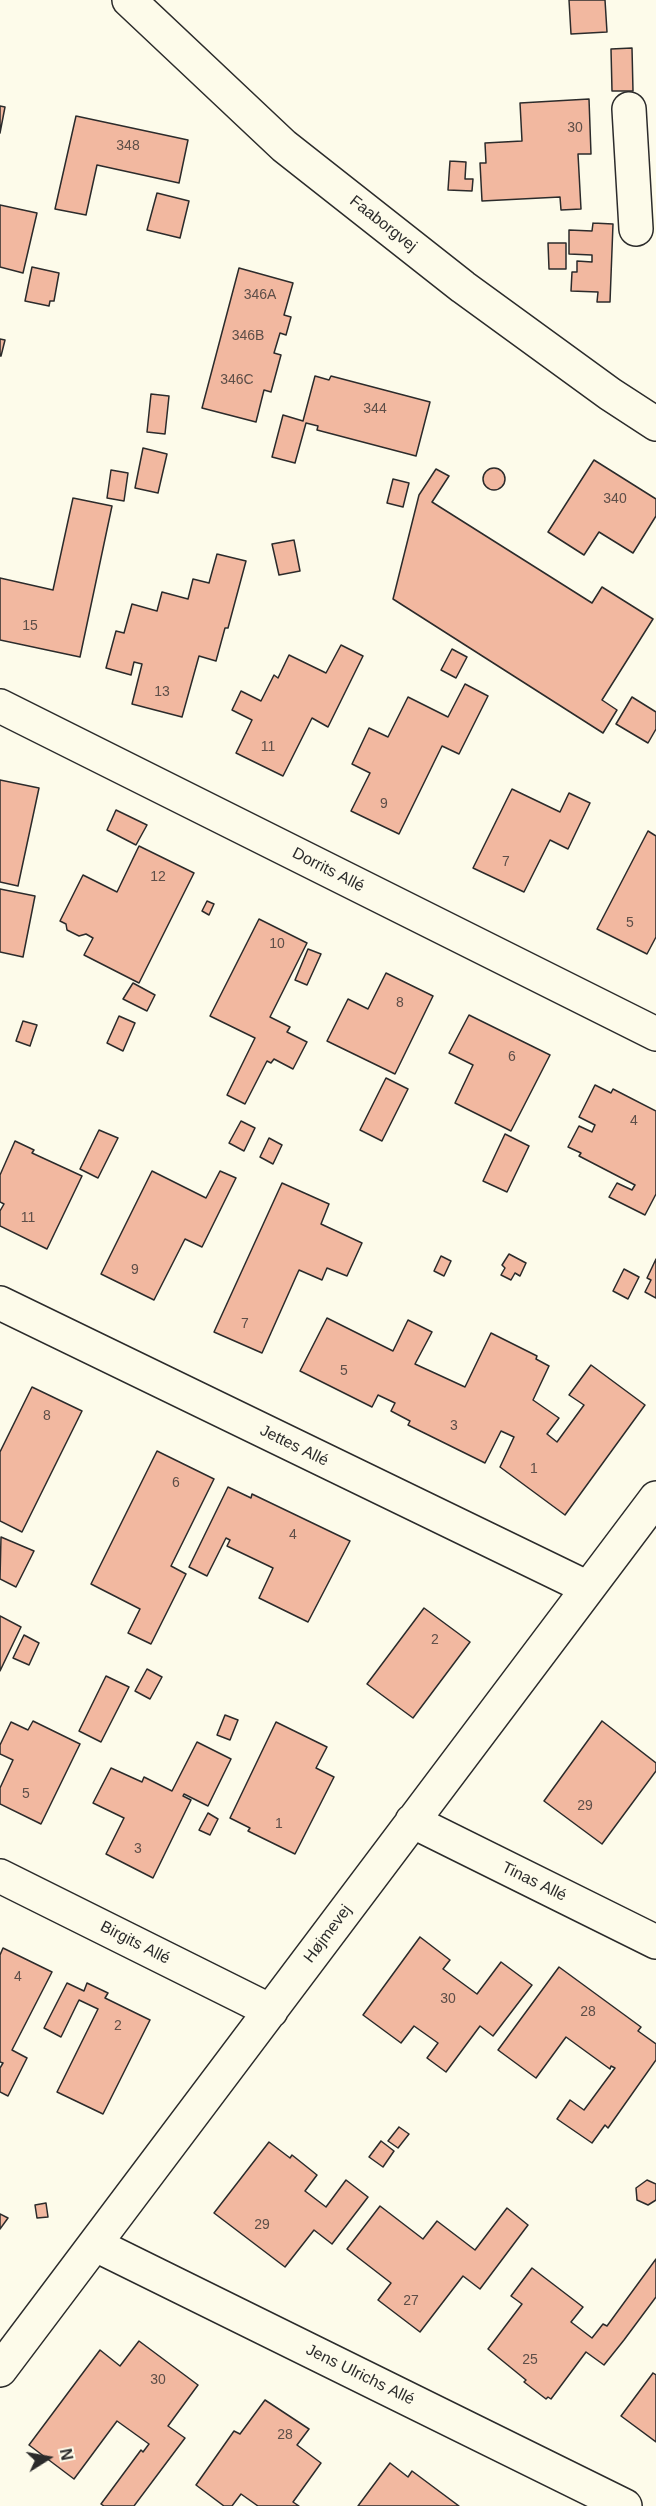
<!DOCTYPE html>
<html>
<head>
<meta charset="utf-8">
<style>
	body { margin:0 }
	#map { position:relative; width:656px; height:2506px; overflow:hidden; background:#fdfbea; font-family:Arial,sans-serif }
	canvas { display:block }
	.north { position:absolute; left:18px; top:2428px; width:60px; height:60px; -webkit-text-stroke:4px #fdfbea; paint-order:stroke; rotate:79deg; font-size:16px; font-weight:700; line-height:24px; text-align:center; color:#2b2b2b }
	.north::after { content:''; display:block; margin:auto; width:21px; height:27px; background:#2b2b2b; clip-path:polygon(50% 0,100% 100%,50% 72%,0 100%) }
</style>
</head>
<body>
<div id="map">
<canvas width="656" height="2506"></canvas>
<div class="north">N</div>
</div>
<script>
const ctx = document.querySelector('canvas').getContext('2d');
ctx.lineJoin = 'round';
function fill(path, color) { ctx.fillStyle = color; ctx.fill(path, 'evenodd'); }
const shape = rows => new Path2D(rows.map(r => 'M' + r).join(''));
function strokePath(path, color, width, dash) { ctx.strokeStyle = color; ctx.lineWidth = width; ctx.lineCap = dash ? 'butt' : 'round'; ctx.setLineDash(dash || []); ctx.stroke(path); }
function write(font, color, halo, rows, align = 'center') {
  ctx.font = font + ' Arial,sans-serif'; ctx.lineWidth = 4.5; ctx.setLineDash([]); ctx.textBaseline = 'middle'; ctx.strokeStyle = halo; ctx.fillStyle = color; for (const [text, x, y, turn = 0] of rows) {
    ctx.save(); ctx.translate(x, y); ctx.rotate((+turn || 0) * Math.PI / 180); ctx.textAlign = isNaN(turn) ? turn : align; if (halo) ctx.strokeText(text, 0, 0); ctx.fillText(text, 0, 0); ctx.restore();
  }
}
const building = shape([
	[569,0,605,0,607,32,571,34,569,0],
	[632,48,633,91,612,91,611,49,632,48],
	[589,99,591,154,578,154,581,209,561,210,560,197,482,201,480,163,486,163,485,143,522,141,520,103,589,99],
	[0,106,5,107,0,133,0,106],
	[76,116,188,140,179,183,97,165,86,215,55,209,76,116],
	[450,161,466,162,465,179,473,179,472,191,448,190,450,161],
	[157,193,189,201,180,238,147,230,157,193],
	[0,205,37,213,23,273,0,267,0,205],
	[593,223,613,224,610,302,597,302,598,292,571,291,572,272,577,272,577,261,592,262,592,255,569,254,569,230,592,231,593,223],
	[548,243,566,243,566,269,549,269,548,243],
	[32,267,59,273,54,301,50,301,49,306,25,301,32,267],
	[239,268,293,283,284,315,291,317,286,335,280,333,274,353,281,355,271,392,264,390,256,422,202,408,239,268],
	[0,339,5,340,1,356,0,356,0,339],
	[315,376,329,380,331,376,430,402,416,456,317,430,318,426,306,423,295,463,272,457,283,415,303,421,315,376],
	[151,394,169,396,165,434,147,432,151,394],
	[143,448,167,454,158,493,135,488,143,448],
	[594,460,656,499,656,516,633,553,599,532,584,555,548,532,594,460],
	'483 479a11 11 0 1 1 22 0a11 11 0 1 1-22 0Z',
	[436,469,449,476,432,502,592,603,602,587,653,619,602,700,617,710,603,733,393,599,419,495,436,469],
	[111,470,128,473,124,501,107,498,111,470],
	[393,479,409,483,403,507,387,503,393,479],
	[73,498,112,506,80,657,0,640,0,578,53,590,73,498],
	[294,540,300,571,279,575,272,544,294,540],
	[217,554,246,561,228,628,225,628,216,661,199,656,182,717,132,704,142,664,134,662,131,675,106,668,116,631,124,633,132,604,157,611,162,592,188,599,193,579,209,583,217,554],
	[341,645,363,656,328,727,312,718,283,776,236,753,252,720,232,710,241,691,261,701,274,675,278,678,289,655,326,673,341,645],
	[452,649,467,657,456,678,441,670,452,649],
	[465,684,488,696,459,754,442,746,399,834,351,811,370,773,352,764,369,728,388,737,408,697,448,717,465,684],
	[632,697,656,712,656,729,648,743,616,724,632,697],
	[0,780,39,788,18,886,0,882,0,780],
	[512,789,560,812,569,793,590,803,568,849,550,840,524,892,473,868,512,789],
	[116,810,147,825,136,845,107,830,116,810],
	[648,831,656,836,656,937,647,954,597,929,648,831],
	[139,846,194,873,139,983,84,955,93,938,86,934,79,936,67,930,66,924,60,921,83,875,117,892,139,846],
	[0,889,35,896,23,957,0,952,0,889],
	[207,901,214,904,209,915,202,911,207,901],
	[259,919,307,943,270,1017,290,1027,287,1032,307,1042,293,1069,274,1059,271,1063,267,1061,245,1104,227,1095,255,1038,210,1016,259,919],
	[308,949,321,954,307,985,295,980,308,949],
	[386,973,433,996,395,1074,327,1041,348,999,368,1009,386,973],
	[133,983,155,995,147,1011,123,999,133,983],
	[469,1015,550,1055,511,1131,455,1103,473,1065,449,1053,469,1015],
	[119,1016,135,1023,123,1051,107,1043,119,1016],
	[23,1021,37,1025,30,1046,16,1041,23,1021],
	[386,1078,408,1089,382,1141,360,1130,386,1078],
	[595,1085,611,1093,613,1089,656,1111,656,1194,645,1215,609,1197,617,1183,632,1190,635,1185,579,1156,581,1153,568,1147,579,1126,592,1132,595,1125,579,1117,595,1085],
	[241,1121,255,1128,244,1151,229,1143,241,1121],
	[99,1130,118,1138,98,1178,80,1169,99,1130],
	[505,1134,529,1146,507,1192,483,1181,505,1134],
	[269,1138,282,1145,273,1164,260,1157,269,1138],
	[15,1141,34,1150,32,1153,82,1176,47,1249,0,1226,0,1211,4,1204,0,1202,0,1175,15,1141],
	[152,1171,206,1198,220,1171,236,1178,202,1247,185,1239,154,1300,101,1274,152,1171],
	[282,1183,329,1204,321,1224,362,1243,347,1276,327,1268,322,1280,299,1270,262,1353,214,1332,282,1183],
	[509,1254,526,1263,520,1276,515,1273,511,1280,501,1275,505,1268,502,1265,509,1254],
	[441,1256,451,1261,444,1276,434,1271,441,1256],
	[656,1259,656,1298,645,1292,651,1280,647,1278,656,1259],
	[624,1269,639,1277,628,1299,613,1291,624,1269],
	[327,1318,393,1351,408,1320,432,1332,415,1364,465,1387,491,1333,537,1356,536,1359,549,1366,533,1400,559,1418,547,1434,557,1442,584,1405,569,1395,591,1365,645,1405,565,1515,500,1467,514,1437,501,1431,485,1463,408,1425,410,1421,391,1411,395,1403,378,1395,372,1407,300,1371,327,1318],
	[32,1387,82,1411,22,1532,0,1521,0,1452,32,1387],
	[157,1451,214,1479,171,1566,186,1574,151,1644,128,1633,140,1609,91,1584,157,1451],
	[228,1487,251,1498,252,1494,350,1541,308,1622,259,1598,273,1568,227,1546,230,1540,226,1538,207,1576,189,1567,228,1487],
	[1,1537,34,1551,16,1587,0,1579,1,1537],
	[424,1608,470,1642,413,1718,367,1684,424,1608],
	[0,1616,21,1627,0,1671,0,1616],
	[24,1635,39,1643,29,1665,13,1658,24,1635],
	[147,1669,162,1677,150,1699,135,1691,147,1669],
	[106,1676,129,1687,101,1742,79,1731,106,1676],
	[225,1715,238,1720,230,1740,217,1735,225,1715],
	[33,1721,80,1744,41,1824,0,1804,0,1788,13,1760,0,1754,0,1745,11,1722,28,1730,33,1721],
	[602,1721,656,1763,656,1771,602,1844,544,1801,602,1721],
	[276,1722,327,1747,316,1768,334,1777,295,1854,248,1831,250,1828,230,1818,276,1722],
	[197,1742,231,1759,208,1806,184,1794,183,1796,191,1800,153,1878,106,1854,124,1818,93,1803,111,1768,142,1782,144,1777,172,1791,197,1742],
	[208,1813,218,1819,210,1835,199,1830,208,1813],
	[420,1937,450,1960,443,1969,477,1994,501,1962,532,1985,493,2036,480,2026,446,2072,427,2058,438,2043,414,2026,401,2043,363,2015,420,1937],
	[3,1948,52,1972,12,2050,27,2058,8,2096,0,2092,0,2068,3,2063,0,2062,0,1955,3,1948],
	[559,1967,641,2027,638,2031,656,2044,656,2060,608,2128,605,2125,592,2143,557,2119,570,2100,584,2110,615,2068,611,2066,610,2069,566,2037,536,2078,498,2050,559,1967],
	[67,1983,84,1991,87,1983,108,1993,105,1998,150,2020,103,2114,57,2092,98,2009,79,2000,61,2037,44,2028,67,1983],
	[399,2127,409,2134,398,2148,388,2141,399,2127],
	[381,2141,394,2151,383,2167,369,2157,381,2141],
	[269,2142,290,2158,292,2155,317,2175,305,2191,326,2207,346,2180,368,2197,332,2244,314,2230,285,2267,214,2213,269,2142],
	[647,2180,656,2184,656,2200,648,2205,637,2200,636,2188,647,2180],
	[46,2203,48,2217,37,2218,35,2205,46,2203],
	[380,2206,423,2239,437,2221,475,2250,507,2208,528,2225,480,2289,463,2276,420,2332,378,2300,391,2283,347,2249,380,2206],
	[0,2214,8,2218,0,2229,0,2214],
	[656,2259,656,2297,624,2340,604,2365,586,2352,551,2399,548,2397,546,2399,524,2382,526,2380,488,2349,522,2304,511,2296,532,2268,583,2307,571,2322,592,2338,603,2324,607,2326,656,2259],
	[139,2341,198,2385,168,2426,185,2438,134,2506,104,2506,101,2504,141,2450,143,2452,149,2444,117,2421,74,2479,29,2445,100,2350,120,2366,139,2341],
	[653,2373,656,2375,656,2442,621,2416,653,2373],
	[265,2400,309,2429,297,2445,321,2463,293,2502,299,2506,258,2506,241,2494,232,2506,224,2506,196,2485,234,2431,240,2434,265,2400],
	[390,2463,408,2477,412,2471,459,2506,358,2506,390,2463]
]);
const minor = shape([
	[129,0,284,146,463,287,610,394,656,424],
	[629,109,636,229],
	[0,706,656,1034],
	[0,1303,588,1588],
	[412,1821,656,1942],
	[0,1876,271,2011],
	[96,2245,625,2506],
	[0,2370,656,1498]
]);
const numberNames = [
	["30",575,128],
	["348",128,146],
	["346A",260,295],
	["346B",248,336],
	["346C",237,380],
	["344",375,409],
	["340",615,499],
	["15",30,626],
	["13",162,692],
	["11",268,747],
	["9",384,804],
	["7",506,862],
	["12",158,877],
	["5",630,923],
	["10",277,944],
	["8",400,1003],
	["6",512,1057],
	["4",634,1121],
	["11",28,1218],
	["9",135,1270],
	["7",245,1324],
	["5",344,1371],
	["8",47,1416],
	["3",454,1426],
	["1",534,1469],
	["6",176,1483],
	["4",293,1535],
	["2",435,1640],
	["5",26,1794],
	["29",585,1806],
	["1",279,1824],
	["3",138,1849],
	["4",18,1977],
	["30",448,1999],
	["28",588,2012],
	["2",118,2026],
	["29",262,2225],
	["27",411,2301],
	["25",530,2360],
	["30",158,2380],
	["28",285,2435]
];
const streetNames = [
	["Faaborgvej",383,224,38],
	["Dorrits Allé",328,870,27],
	["Jettes Allé",294,1446,26],
	["Tinas Allé",534,1882,26],
	["Højmevej",328,1934,-53],
	["Birgits Allé",135,1943,27],
	["Jens Ulrichs Allé",360,2375,26]
];
fill(building, '#f2b8a0');
strokePath(building, '#2b2b2b', 1.5);
strokePath(minor, '#2b2b2b', 36);
strokePath(minor, '#fdfbea', 33);
write('14px', '#5d4e48', null, numberNames);
write('16px', '#2b2b2b', '#fdfbea', streetNames);
</script>
</body>
</html>
